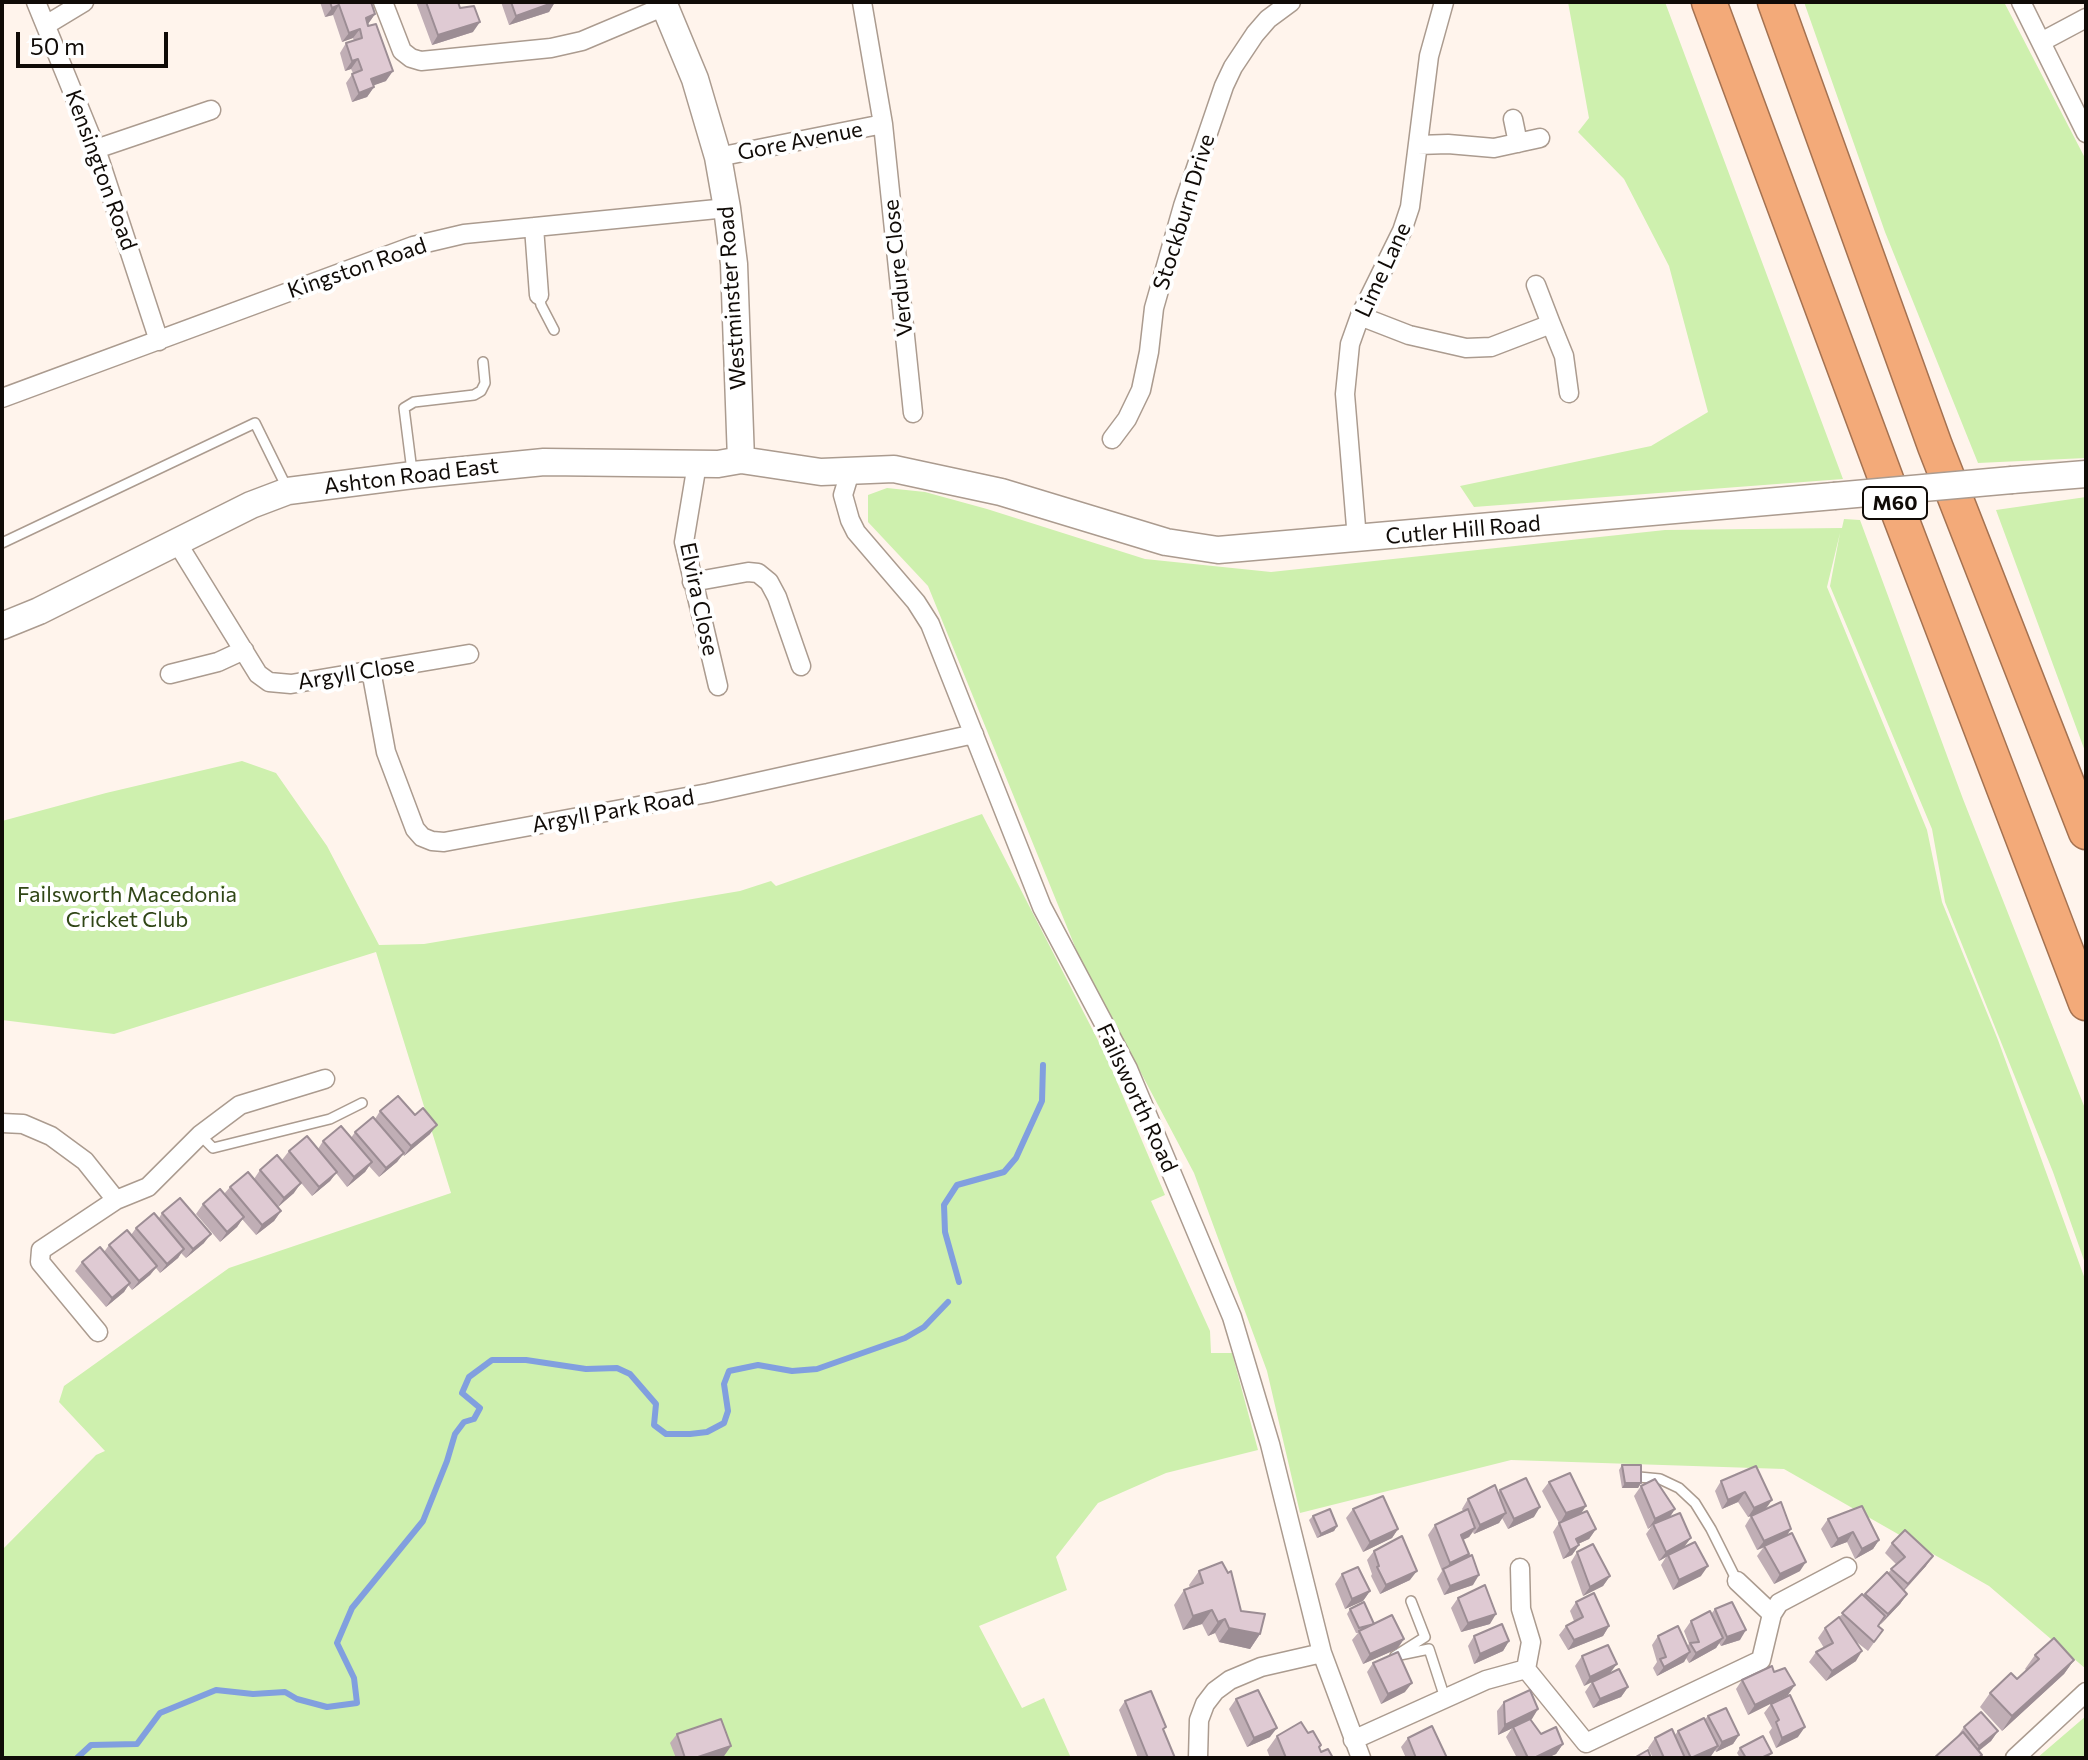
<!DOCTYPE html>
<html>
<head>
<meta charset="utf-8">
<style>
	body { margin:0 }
	#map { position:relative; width:2088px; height:1760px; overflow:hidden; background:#fff4ec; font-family:Commissioner,sans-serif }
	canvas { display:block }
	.frame { position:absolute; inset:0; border:4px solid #100b07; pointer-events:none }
	.scale { position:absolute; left:16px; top:32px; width:152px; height:36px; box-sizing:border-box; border:4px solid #100b07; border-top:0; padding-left:10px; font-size:24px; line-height:28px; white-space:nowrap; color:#100b07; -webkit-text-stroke:6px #fff; paint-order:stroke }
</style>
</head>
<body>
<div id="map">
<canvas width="2088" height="1760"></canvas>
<div class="frame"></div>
<div class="scale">50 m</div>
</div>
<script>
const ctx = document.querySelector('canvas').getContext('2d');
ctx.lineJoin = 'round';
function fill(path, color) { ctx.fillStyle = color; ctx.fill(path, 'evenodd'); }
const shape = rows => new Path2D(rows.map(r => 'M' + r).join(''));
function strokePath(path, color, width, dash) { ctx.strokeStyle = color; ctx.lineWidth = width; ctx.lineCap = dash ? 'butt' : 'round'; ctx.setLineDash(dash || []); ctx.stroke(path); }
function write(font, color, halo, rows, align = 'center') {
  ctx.font = font + ' Commissioner,sans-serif'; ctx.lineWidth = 8; ctx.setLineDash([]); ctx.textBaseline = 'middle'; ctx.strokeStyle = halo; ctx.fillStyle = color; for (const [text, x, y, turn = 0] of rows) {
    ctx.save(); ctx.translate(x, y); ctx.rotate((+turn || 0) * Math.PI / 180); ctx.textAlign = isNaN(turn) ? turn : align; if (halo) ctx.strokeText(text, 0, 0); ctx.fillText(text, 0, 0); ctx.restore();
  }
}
const green = shape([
	[1568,2,1665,2,1843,479,1474,507,1460,486,1651,446,1708,412,1669,266,1624,179,1578,132,1589,118],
	[1804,2,2004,2,2086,160,2086,458,1978,463,1885,232],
	[887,488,925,492,987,509,1145,559,1271,572,1665,530,1842,528,1844,519,1860,520,1963,799,2086,1111,2086,1266,2053,1172,1945,902,1932,829,1830,586,1840,533,1827,587,1927,830,1942,902,1998,1040,2086,1282,2086,1669,1989,1586,1784,1469,1511,1460,1300,1513,1267,1371,1194,1173,1078,954,928,586,868,522,868,495],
	[2086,497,2086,754,1996,510],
	[242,761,276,773,327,846,379,945,424,944,740,891,771,881,776,886,982,814,1106,1056,1165,1195,1151,1201,1210,1331,1211,1353,1232,1353,1258,1450,1166,1473,1098,1503,1056,1557,1067,1590,979,1626,1022,1708,1044,1698,1071,1758,2,1758,2,1550,96,1455,105,1451,59,1402,64,1386,229,1268,451,1193,376,952,114,1034,2,1020,2,821,106,793],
	[2086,1716,2086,1758,2037,1758]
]);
const stream = shape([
	[959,1282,945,1232,944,1205,957,1185,1004,1172,1016,1158,1042,1101,1043,1065],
	[77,1758,91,1745,137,1744,160,1713,216,1690,253,1694,285,1692,297,1699,327,1707,357,1703,354,1678,337,1643,352,1608,423,1521,447,1461,455,1434,464,1422,474,1419,480,1408,462,1393,469,1377,492,1360,526,1360,586,1369,617,1368,630,1374,656,1404,654,1425,666,1434,690,1434,707,1432,724,1423,728,1411,724,1384,729,1371,758,1365,792,1371,817,1369,905,1338,924,1327,948,1302]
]);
const lane = shape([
	[539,295,541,305,554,330],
	[412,471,404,408,414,402,474,395,481,391,485,383,483,362],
	[2,543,255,423,287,488],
	[200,1135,213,1148,330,1119,362,1103],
	[1639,1477,1660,1479,1679,1488,1695,1503,1711,1529,1737,1581],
	[1411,1601,1425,1637,1395,1656,1429,1649,1445,1698]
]);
const street = shape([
	[36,2,96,149,159,341],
	[383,2,402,51,411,58,421,61,551,48,582,41,665,6],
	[862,2,883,124,913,413],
	[2021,2,2086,133],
	[46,25,84,2],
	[2041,42,2086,18],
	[1513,119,1518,143],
	[1418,145,1448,144,1494,148,1540,138],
	[96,149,211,110],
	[718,157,883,124],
	[534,227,539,295],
	[1536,285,1551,324],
	[1360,316,1409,335,1466,348,1491,347,1551,324,1564,356,1569,393],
	[2,398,413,246,464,234,727,208],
	[1112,439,1127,419,1141,390,1149,352,1154,308,1183,206,1224,86,1233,67,1255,34,1268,19,1291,2],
	[697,464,684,542,718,686],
	[850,472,843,495,850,520,856,532,916,602,930,624,1042,907,1128,1069,1232,1317,1270,1444,1322,1653,1361,1758],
	[1357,539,1345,394,1350,344,1360,316,1402,231,1410,207,1429,56,1444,2],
	[176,541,258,674,269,682,291,684,469,654],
	[692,582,748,572,758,573,769,582,777,597,801,666],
	[371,670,386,752,415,829,422,837,432,841,444,842,708,793,974,734],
	[170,674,218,662,244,650],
	[2,1123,23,1124,51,1136,85,1161,116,1200],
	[98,1332,40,1262,41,1250,116,1200,148,1187,200,1135,240,1105,325,1079],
	[1520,1568,1521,1609,1531,1642,1526,1669],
	[1772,1614,1779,1603,1847,1567],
	[1353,1740,1486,1680,1526,1669,1586,1743,1761,1660,1772,1614,1737,1581],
	[1198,1758,1199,1720,1205,1704,1215,1691,1230,1680,1261,1667,1322,1653],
	[2015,1758,2086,1692]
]);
const secondary = shape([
	[663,2,695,79,718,157,727,208,734,264,741,460],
	[2012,480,2086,474],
	[2,626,39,611,251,505,288,491,413,475,544,462,718,464,741,460,821,472,894,469,1001,492,1166,542,1218,550,1834,496]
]);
const highway = shape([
	[1709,2,1887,482,2086,1003],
	[1775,2,1935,446,2086,832]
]);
const secondaryBridge = shape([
	[1834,496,2012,480]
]);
const wall = shape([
	[320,2,371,2,375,14,368,24,386,81,373,85,374,87,367,97,352,102,346,83,353,73,351,69,345,71,340,53,346,43,354,41,353,38,342,42,333,15,325,17],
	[416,2,458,2,460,8,473,32,432,45],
	[501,2,555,2,549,12,509,25],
	[380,1111,430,1134,404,1156,403,1154,397,1162,379,1177,369,1166,365,1172,347,1187,336,1173,330,1181,312,1196,282,1160,289,1151,318,1149,323,1141,351,1138,355,1132,375,1119],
	[260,1170,294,1193,277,1207,281,1211,274,1221,256,1235,242,1219,237,1227,220,1242,196,1214,203,1204,224,1194,230,1187,254,1179],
	[162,1213,204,1243,186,1258,181,1253,178,1258,160,1273,156,1268,150,1275,132,1290,128,1285,124,1292,106,1307,75,1271,82,1262,104,1252,109,1245,131,1235,136,1228,159,1218],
	[1622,1465,1641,1483,1638,1488,1622,1488,1619,1470],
	[1756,1466,1765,1509,1791,1529,1786,1536,1800,1571,1774,1584,1757,1556,1763,1548,1757,1550,1745,1526,1751,1516,1761,1512,1748,1517,1738,1502,1722,1509,1715,1491,1721,1481],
	[1549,1482,1586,1506,1580,1514,1596,1529,1589,1539,1578,1544,1579,1545,1572,1555,1563,1559,1553,1532,1559,1523,1542,1491],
	[1641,1486,1675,1509,1670,1517,1684,1548,1701,1576,1673,1590,1661,1565,1666,1557,1659,1561,1646,1534,1651,1527,1648,1529,1634,1496],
	[1500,1490,1534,1517,1508,1529,1502,1518,1499,1523,1474,1534,1473,1532,1469,1537,1463,1540,1469,1554,1466,1558,1473,1585,1444,1595,1437,1579,1442,1571,1428,1535,1435,1525,1463,1511,1462,1509,1468,1499,1498,1493],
	[1353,1509,1398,1529,1392,1538,1363,1552,1346,1518],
	[1313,1516,1337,1526,1334,1531,1317,1538,1309,1520],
	[1828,1519,1879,1540,1873,1549,1855,1559,1847,1542,1831,1548,1821,1529],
	[1892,1543,1926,1566,1904,1591,1907,1594,1900,1604,1881,1624,1880,1623,1878,1626,1883,1630,1868,1651,1854,1640,1856,1661,1826,1681,1809,1662,1816,1652,1824,1648,1818,1638,1825,1628,1864,1597,1887,1572,1888,1573,1896,1564,1885,1553],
	[1374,1551,1410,1580,1380,1594,1371,1576,1372,1574,1367,1560],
	[1577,1552,1610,1576,1603,1586,1583,1596,1571,1562],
	[1199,1571,1241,1611,1260,1634,1250,1649,1219,1642,1215,1633,1208,1636,1202,1624,1183,1630,1174,1605,1184,1590,1190,1588,1189,1585],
	[1342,1574,1370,1591,1363,1601,1345,1609,1335,1584],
	[1458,1598,1490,1624,1461,1632,1451,1608],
	[1576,1602,1609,1626,1603,1636,1568,1650,1559,1635,1566,1626,1574,1621,1570,1611],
	[1350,1609,1374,1624,1404,1639,1397,1649,1363,1664,1352,1640,1358,1633,1356,1633,1347,1614],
	[1715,1609,1740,1640,1721,1646,1719,1643,1716,1648,1689,1663,1686,1658,1684,1662,1657,1676,1653,1668,1657,1662,1652,1645,1658,1636,1687,1646,1689,1644,1684,1631,1691,1621,1711,1614],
	[1474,1636,1509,1641,1503,1651,1474,1664,1468,1646],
	[2035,1655,2074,1660,2064,1674,2002,1731,1980,1707,1990,1693,2017,1679,2026,1670,2025,1669],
	[1582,1656,1611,1673,1628,1687,1621,1697,1593,1708,1585,1692,1592,1682,1584,1686,1575,1666],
	[1373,1663,1405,1692,1381,1704,1367,1672],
	[1774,1672,1788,1695,1748,1715,1736,1689,1742,1680],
	[1236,1699,1270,1737,1247,1747,1229,1709],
	[1125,1701,1164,1731,1175,1758,1138,1758,1119,1710],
	[1504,1702,1538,1709,1531,1719,1541,1734,1563,1744,1556,1754,1547,1758,1517,1758,1506,1737,1512,1728,1498,1735,1497,1711],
	[1771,1704,1798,1737,1776,1748,1769,1732,1772,1728,1764,1713],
	[1708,1716,1739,1735,1733,1744,1716,1752,1715,1750,1711,1756,1706,1758,1653,1758,1648,1748,1655,1738,1675,1735,1678,1731,1705,1719],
	[1964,1727,1998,1731,1991,1741,1979,1751,1957,1737],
	[1308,1733,1321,1745,1319,1748,1321,1752,1333,1758,1270,1758,1267,1750,1277,1736],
	[677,1734,731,1746,724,1756,717,1758,676,1758,670,1743],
	[1408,1738,1447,1758,1406,1758,1401,1747],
	[1740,1748,1772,1753,1767,1758,1740,1758,1737,1753]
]);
const shadedWall = shape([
	[555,2,549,12,509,25,516,16],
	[339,5,333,15,325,17,332,8],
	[375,14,368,24,359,27,366,18],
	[480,22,473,32,432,45,438,35],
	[360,29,353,38,342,42,349,33],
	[358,59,351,69,345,71,352,61],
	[393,71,386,81,364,89,371,79],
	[374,87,367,97,352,102,359,93],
	[437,1125,430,1134,404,1156,411,1146],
	[404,1153,397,1162,379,1177,386,1168],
	[372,1162,365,1172,347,1187,354,1177],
	[337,1172,330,1181,312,1196,319,1187],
	[301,1183,294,1193,277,1208,284,1198],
	[281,1211,274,1221,256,1235,262,1225],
	[244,1217,237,1227,220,1242,227,1232],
	[211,1234,204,1243,186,1258,193,1249],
	[184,1249,178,1258,160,1273,167,1264],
	[157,1266,150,1275,132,1290,139,1281],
	[130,1283,124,1292,106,1307,112,1298],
	[1625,1483,1641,1483,1638,1488,1622,1488],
	[1745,1492,1738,1502,1722,1509,1728,1500],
	[1772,1500,1765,1510,1748,1517,1754,1508],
	[1586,1506,1580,1515,1560,1523,1566,1513],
	[1540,1507,1534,1517,1508,1529,1514,1519],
	[1675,1509,1669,1518,1653,1524,1648,1529,1655,1519],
	[1506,1513,1499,1523,1474,1534,1480,1525],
	[1337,1526,1334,1531,1317,1538,1321,1534],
	[1475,1528,1469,1537,1454,1544,1461,1535],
	[1398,1529,1392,1538,1363,1552,1370,1542],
	[1596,1529,1589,1539,1569,1548,1576,1539],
	[1791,1529,1785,1538,1757,1550,1764,1541],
	[1853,1532,1847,1542,1831,1548,1838,1539],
	[1691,1538,1684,1547,1659,1561,1666,1552],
	[1879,1540,1873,1549,1855,1559,1862,1549],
	[1579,1545,1572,1555,1563,1559,1570,1550],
	[1469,1554,1462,1564,1443,1572,1450,1563],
	[1933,1556,1926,1566,1901,1593,1908,1584],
	[1806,1562,1800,1571,1774,1584,1780,1574],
	[1708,1566,1701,1576,1673,1590,1679,1580],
	[1417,1571,1410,1580,1380,1594,1386,1585],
	[1479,1575,1473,1585,1444,1595,1450,1586],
	[1610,1576,1603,1586,1583,1596,1590,1587],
	[1370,1591,1363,1601,1345,1609,1352,1599],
	[1907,1594,1900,1604,1881,1624,1888,1614],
	[1212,1610,1202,1624,1183,1630,1193,1616],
	[1496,1614,1490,1624,1461,1632,1468,1623],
	[1225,1619,1215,1633,1208,1636,1218,1622],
	[1609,1626,1603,1636,1568,1650,1574,1640],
	[1229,1628,1260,1634,1250,1649,1219,1642],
	[1746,1630,1740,1640,1721,1646,1727,1637],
	[1723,1638,1716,1648,1689,1663,1696,1653],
	[1404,1639,1397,1649,1363,1664,1370,1654],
	[1509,1641,1503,1651,1474,1664,1480,1654],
	[1862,1651,1856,1661,1826,1681,1832,1671],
	[1690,1652,1684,1662,1657,1676,1664,1667],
	[2074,1660,2064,1674,2002,1731,2012,1716],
	[1617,1664,1610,1673,1584,1686,1590,1677],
	[1412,1683,1405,1692,1381,1704,1388,1694],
	[1795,1685,1788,1695,1748,1715,1755,1705],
	[1628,1687,1621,1697,1593,1708,1600,1699],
	[1538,1709,1532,1719,1498,1735,1505,1725],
	[1805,1727,1798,1737,1776,1748,1782,1738],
	[1277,1728,1270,1737,1247,1747,1254,1738],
	[1998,1731,1991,1741,1972,1756,1979,1746],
	[1739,1735,1733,1744,1716,1752,1722,1742],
	[1563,1744,1556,1754,1547,1758,1534,1758],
	[731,1746,724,1756,717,1758,695,1758],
	[1718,1746,1711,1756,1706,1758,1691,1758]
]);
const building = shape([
	[330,2,371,2,375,14,366,18,368,26,376,24,393,71,371,79,374,87,359,93,352,74,362,70,358,59,352,61,346,43,362,38,360,29,349,33,339,5,332,8,330,2],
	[426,2,458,2,460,8,474,6,480,22,438,35,426,2],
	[511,2,555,2,516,16,511,2],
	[398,1096,415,1115,423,1108,437,1125,411,1146,380,1111,398,1096],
	[373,1117,404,1153,386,1168,355,1132,373,1117],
	[341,1126,372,1162,354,1177,323,1141,341,1126],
	[307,1136,337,1172,319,1187,289,1151,307,1136],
	[277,1155,301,1183,284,1198,260,1170,277,1155],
	[248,1172,281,1211,262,1225,230,1187,248,1172],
	[220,1189,244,1217,227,1232,203,1204,220,1189],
	[180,1198,211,1234,193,1249,162,1213,180,1198],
	[154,1213,184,1249,167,1264,136,1228,154,1213],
	[127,1230,157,1266,139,1281,109,1245,127,1230],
	[100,1247,130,1283,112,1298,82,1262,100,1247],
	[1622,1465,1641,1465,1641,1483,1625,1483,1622,1465],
	[1756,1466,1772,1500,1754,1508,1745,1492,1728,1500,1721,1481,1756,1466],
	[1570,1473,1586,1506,1566,1513,1549,1482,1570,1473],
	[1526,1478,1540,1507,1514,1519,1500,1490,1526,1478],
	[1655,1479,1675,1509,1655,1519,1641,1486,1655,1479],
	[1495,1485,1506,1513,1480,1525,1468,1499,1495,1485],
	[1383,1496,1398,1529,1370,1542,1353,1509,1383,1496],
	[1781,1502,1791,1529,1764,1541,1751,1516,1781,1502],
	[1862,1506,1879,1540,1862,1549,1853,1532,1838,1539,1828,1519,1862,1506],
	[1330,1509,1337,1526,1321,1534,1313,1516,1330,1509],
	[1468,1509,1475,1528,1461,1535,1469,1554,1450,1563,1435,1525,1468,1509],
	[1587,1511,1596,1529,1576,1539,1579,1545,1570,1550,1559,1523,1587,1511],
	[1680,1513,1691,1538,1666,1552,1653,1524,1680,1513],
	[1905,1530,1933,1556,1908,1584,1891,1569,1905,1557,1892,1543,1905,1530],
	[1792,1533,1806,1562,1780,1574,1764,1546,1792,1533],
	[1402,1536,1417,1571,1386,1585,1377,1567,1379,1566,1374,1551,1402,1536],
	[1695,1542,1708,1566,1679,1580,1668,1555,1695,1542],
	[1593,1544,1610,1576,1590,1587,1577,1552,1593,1544],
	[1472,1555,1479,1575,1450,1586,1443,1569,1472,1555],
	[1222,1562,1228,1573,1231,1571,1241,1611,1265,1614,1260,1634,1229,1628,1225,1619,1218,1622,1212,1610,1193,1616,1184,1590,1203,1583,1199,1571,1222,1562],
	[1358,1567,1370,1591,1352,1599,1342,1574,1358,1567],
	[1887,1572,1907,1594,1888,1614,1865,1594,1887,1572],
	[1485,1585,1496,1614,1468,1623,1458,1598,1485,1585],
	[1594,1593,1609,1626,1574,1640,1566,1626,1583,1617,1576,1602,1594,1593],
	[1862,1594,1885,1616,1878,1626,1883,1630,1874,1642,1842,1613,1862,1594],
	[1364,1602,1374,1624,1359,1628,1350,1609,1364,1602],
	[1732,1602,1746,1630,1727,1637,1715,1609,1732,1602],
	[1710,1611,1723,1638,1696,1653,1690,1643,1699,1642,1691,1621,1710,1611],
	[1392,1615,1404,1639,1370,1654,1359,1631,1392,1615],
	[1839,1617,1862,1651,1832,1671,1816,1652,1833,1643,1825,1628,1839,1617],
	[1502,1624,1509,1641,1480,1654,1474,1636,1502,1624],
	[1678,1626,1690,1652,1664,1667,1660,1659,1666,1657,1658,1636,1678,1626],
	[2054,1638,2074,1660,2012,1716,1990,1693,2011,1673,2017,1679,2039,1659,2035,1655,2054,1638],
	[1608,1645,1617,1664,1590,1677,1582,1656,1608,1645],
	[1398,1652,1412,1683,1388,1694,1373,1663,1398,1652],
	[1772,1666,1774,1672,1785,1668,1795,1685,1755,1705,1742,1680,1772,1666],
	[1619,1669,1628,1687,1600,1699,1592,1682,1619,1669],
	[1258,1690,1277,1728,1254,1738,1236,1699,1258,1690],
	[1530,1690,1538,1709,1505,1725,1504,1702,1530,1690],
	[1151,1691,1166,1727,1163,1729,1175,1758,1148,1758,1125,1701,1151,1691],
	[1790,1695,1805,1727,1782,1738,1776,1722,1779,1720,1771,1704,1790,1695],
	[1726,1708,1739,1735,1722,1742,1708,1716,1726,1708],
	[1981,1712,1998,1731,1979,1746,1964,1727,1981,1712],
	[1704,1718,1718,1746,1691,1758,1678,1731,1704,1718],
	[721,1719,731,1746,695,1758,685,1758,677,1734,721,1719],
	[1530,1719,1541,1734,1556,1727,1563,1744,1534,1758,1528,1758,1513,1727,1530,1719],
	[1301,1722,1308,1733,1313,1731,1321,1745,1319,1747,1321,1752,1328,1749,1333,1758,1286,1758,1277,1736,1301,1722],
	[1432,1726,1447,1758,1416,1758,1408,1738,1432,1726],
	[1672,1729,1685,1758,1664,1758,1655,1738,1672,1729],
	[1963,1732,1982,1755,1978,1758,1934,1758,1963,1732],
	[1763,1736,1772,1753,1761,1758,1746,1758,1740,1748,1763,1736],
	[1648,1750,1651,1758,1634,1758,1648,1750]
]);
const shields = [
	[1895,503,64]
];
const shieldNames = [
	["M60",1895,503]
];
const streetNames = [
	["Gore Avenue",800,141,-11],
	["Kensington Road",101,170,70],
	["Stockburn Drive",1184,212,-73],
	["Kingston Road",357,268,-19],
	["Verdure Close",898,268,-96],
	["Lime Lane",1383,270,-65],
	["Westminster Road",732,298,-94],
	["Ashton Road East",411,476,-7],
	["Cutler Hill Road",1463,530,-5],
	["Elvira Close",699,599,78],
	["Argyll Close",356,673,-9],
	["Argyll Park Road",613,811,-10],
	["Failsworth Road",1137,1098,65]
];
const parkNames = [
	["Failsworth Macedonia",127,895],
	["Cricket Club",127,920]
];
fill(green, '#cef0ae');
strokePath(stream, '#819fdf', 6);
strokePath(lane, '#ab9b8f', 12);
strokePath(street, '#ab9b8f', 21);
strokePath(secondary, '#ab9b8f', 29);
strokePath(highway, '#a47251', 37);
strokePath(lane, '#fff', 9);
strokePath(street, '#fff', 18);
strokePath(secondary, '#fff', 26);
strokePath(highway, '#f3aa79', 34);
strokePath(secondaryBridge, '#ab9b8f', 29, []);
strokePath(secondaryBridge, '#fff', 26);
fill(wall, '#c0aeb5');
fill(shadedWall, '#9c8d94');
fill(building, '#dfcad3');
strokePath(building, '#9c8d94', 2);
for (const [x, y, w] of shields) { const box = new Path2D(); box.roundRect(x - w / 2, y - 16, w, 32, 6); ctx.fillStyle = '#fff'; ctx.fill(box); strokePath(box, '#100b07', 2); }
write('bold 20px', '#100b07', null, shieldNames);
write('22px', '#100b07', '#fff', streetNames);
write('22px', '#304616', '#fff', parkNames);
</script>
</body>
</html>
